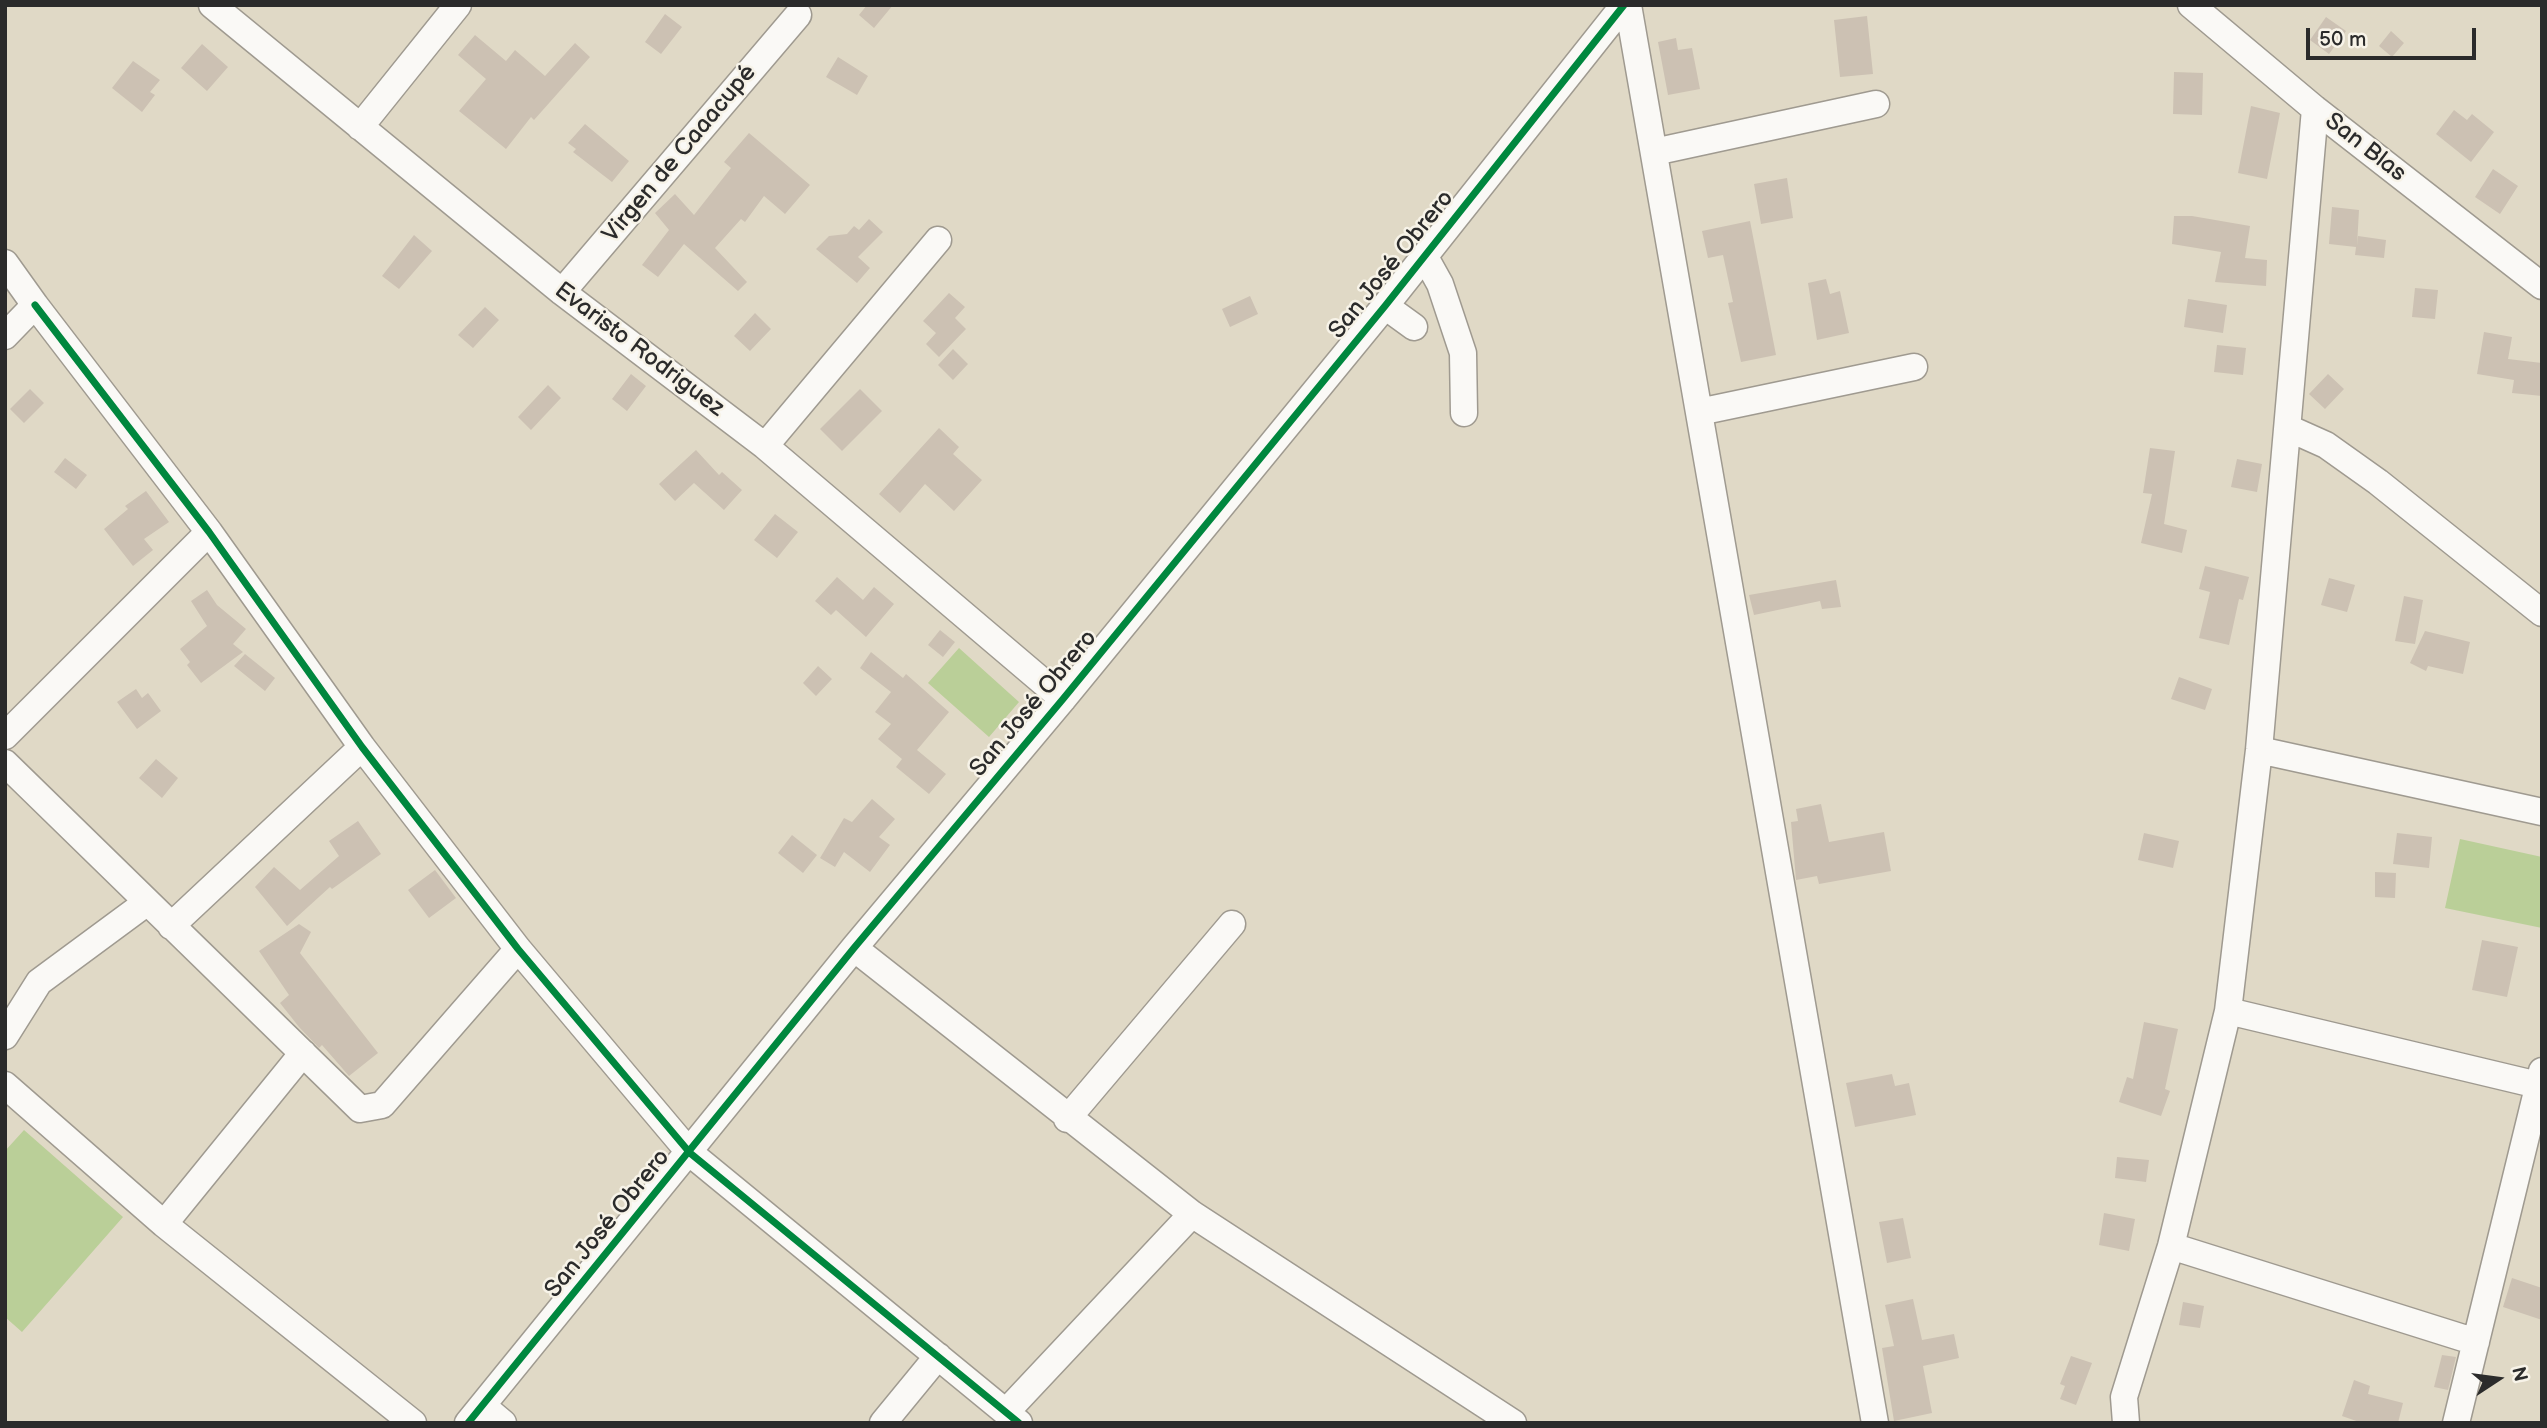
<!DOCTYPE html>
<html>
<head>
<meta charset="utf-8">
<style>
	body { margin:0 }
	#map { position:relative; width:2547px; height:1428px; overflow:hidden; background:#e0d9c6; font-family:"Balsamiq Sans",sans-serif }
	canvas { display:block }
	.frame { position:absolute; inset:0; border:7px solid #2b2b2b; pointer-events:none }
	.north { position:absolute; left:2463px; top:1344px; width:70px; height:70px; -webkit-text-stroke:5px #f7f3e8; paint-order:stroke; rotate:77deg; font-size:19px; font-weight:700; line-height:28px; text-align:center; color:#2b2b2b }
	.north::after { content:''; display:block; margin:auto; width:24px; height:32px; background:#2b2b2b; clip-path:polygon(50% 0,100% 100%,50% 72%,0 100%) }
	.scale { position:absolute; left:2306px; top:28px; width:170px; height:32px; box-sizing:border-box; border:4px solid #2b2b2b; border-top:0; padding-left:9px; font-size:21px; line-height:24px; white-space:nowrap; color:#2b2b2b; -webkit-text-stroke:5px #f7f3e8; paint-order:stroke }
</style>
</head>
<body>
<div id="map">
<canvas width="2547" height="1428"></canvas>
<div class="frame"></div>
<div class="north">N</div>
<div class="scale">50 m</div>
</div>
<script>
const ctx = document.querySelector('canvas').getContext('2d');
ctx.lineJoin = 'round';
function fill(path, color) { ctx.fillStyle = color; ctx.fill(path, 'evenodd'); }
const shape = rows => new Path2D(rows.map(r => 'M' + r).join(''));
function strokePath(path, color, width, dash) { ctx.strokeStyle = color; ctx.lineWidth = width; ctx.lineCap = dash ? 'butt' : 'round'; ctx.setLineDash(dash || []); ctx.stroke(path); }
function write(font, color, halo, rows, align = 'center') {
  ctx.font = font + ' "Balsamiq Sans",sans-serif'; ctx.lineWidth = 5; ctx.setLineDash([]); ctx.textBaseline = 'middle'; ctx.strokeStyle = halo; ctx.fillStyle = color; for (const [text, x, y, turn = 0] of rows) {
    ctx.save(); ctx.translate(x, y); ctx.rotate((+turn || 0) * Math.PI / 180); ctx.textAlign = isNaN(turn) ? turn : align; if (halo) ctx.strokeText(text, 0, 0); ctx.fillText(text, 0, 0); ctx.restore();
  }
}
const green = shape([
	[959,648,1019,702,989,737,928,683],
	[2460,839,2542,857,2542,928,2445,908],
	[24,1130,123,1217,22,1332,5,1317,5,1151]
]);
const building = shape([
	[867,5,893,5,874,28,859,15],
	[665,14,682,27,661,54,645,42],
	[1867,16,1873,74,1840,77,1834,20],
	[2326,17,2346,31,2329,54,2310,40],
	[2391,31,2404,43,2392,57,2379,46],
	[475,35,506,61,515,50,545,76,575,43,590,57,534,120,531,117,506,149,459,111,486,79,458,55],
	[1676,38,1678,50,1692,48,1700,89,1668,95,1658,42],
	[202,44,228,67,207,91,181,68],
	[838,57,868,76,857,95,826,77],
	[133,61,160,80,150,92,155,95,142,112,112,88],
	[2174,72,2203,73,2202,115,2173,114],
	[2251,106,2280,113,2267,179,2238,173],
	[2454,110,2467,120,2472,114,2494,132,2471,162,2436,134],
	[585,124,629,161,612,182,573,152,576,149,568,143],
	[749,133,810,185,785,214,764,196,745,222,741,219,715,248,747,282,738,291,684,244,658,277,642,265,669,230,655,213,675,194,694,215,731,168,724,162],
	[2493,169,2518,186,2500,214,2475,197],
	[1787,178,1793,218,1761,224,1754,184],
	[2332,207,2359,210,2357,246,2358,236,2386,240,2384,258,2355,255,2356,247,2329,244],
	[2174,216,2192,216,2250,226,2245,258,2267,260,2266,286,2215,282,2221,252,2172,244],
	[869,219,883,232,858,257,870,268,857,283,816,249,829,236,847,234,854,226,859,230],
	[1750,221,1776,355,1741,362,1728,303,1733,302,1723,255,1708,258,1702,231],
	[414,235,432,251,399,289,382,276],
	[1826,279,1830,294,1840,291,1849,333,1817,340,1808,283],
	[2415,288,2438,290,2435,319,2412,317],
	[949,293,965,307,955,318,966,329,939,357,926,344,936,333,923,321],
	[1250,296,1258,314,1230,327,1222,309],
	[2188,299,2227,305,2223,333,2184,327],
	[485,307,499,320,473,348,458,335],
	[755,313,771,329,750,351,734,336],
	[2484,332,2512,337,2508,359,2542,363,2542,396,2512,393,2514,380,2477,374],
	[2217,345,2246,348,2243,375,2214,372],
	[953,349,968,364,953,380,938,365],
	[631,374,646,386,627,411,612,399],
	[2328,374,2344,389,2325,409,2309,394],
	[548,385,561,398,531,430,518,417],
	[30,389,44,403,24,423,10,409],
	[860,389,882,411,842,451,820,429],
	[939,428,959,447,953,454,982,480,954,511,925,484,900,513,879,494],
	[2150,448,2175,451,2164,524,2187,530,2182,553,2141,543,2152,494,2143,493],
	[696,450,719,475,722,472,742,490,724,510,694,483,675,501,659,484],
	[65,458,87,475,76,489,54,472],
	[2237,459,2262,464,2257,492,2231,487],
	[146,491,169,522,144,539,153,550,133,566,104,529,128,509,125,506],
	[775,514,798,532,777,558,754,540],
	[2205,566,2249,577,2243,600,2239,599,2229,645,2199,638,2210,592,2199,589],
	[837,577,863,600,874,587,894,604,866,637,836,610,831,615,815,601],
	[2329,578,2355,585,2347,612,2321,605],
	[1836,580,1841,607,1822,609,1820,601,1754,615,1749,595],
	[207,590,217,605,246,629,233,644,243,652,201,683,187,665,190,662,180,649,207,626,191,601],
	[2404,596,2423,600,2415,644,2395,641],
	[940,630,955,642,943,657,928,645],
	[2425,631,2470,642,2463,674,2428,666,2426,671,2410,663],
	[871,652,903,678,906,674,949,712,917,750,946,774,929,794,896,767,902,759,878,739,891,724,875,712,891,692,860,668],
	[245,654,275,678,265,691,234,666],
	[818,666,832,679,816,696,803,683],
	[2179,677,2212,689,2205,710,2171,699],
	[136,689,142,698,148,693,161,711,137,729,117,702],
	[156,759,178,778,162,798,139,778],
	[872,799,895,819,879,837,890,845,870,872,844,852,835,867,820,858,844,818,852,822],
	[1821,804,1829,842,1884,832,1891,871,1819,884,1817,876,1796,880,1791,822,1798,821,1796,809],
	[358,821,381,854,332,889,330,887,287,926,255,887,274,867,300,890,339,856,329,841],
	[2144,833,2179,841,2173,868,2138,860],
	[2397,833,2432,837,2429,868,2393,864],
	[792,835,817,855,803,873,778,853],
	[435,870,456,898,429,918,408,890],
	[2375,872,2396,873,2395,898,2375,897],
	[299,924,311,932,300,953,378,1053,349,1076,322,1045,319,1048,299,1027,280,1003,289,995,259,951],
	[2482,940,2518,947,2507,997,2472,990],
	[2144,1022,2178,1029,2165,1089,2170,1091,2161,1116,2119,1102,2127,1077,2133,1079],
	[1892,1074,1895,1086,1909,1083,1916,1115,1855,1127,1846,1083],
	[2117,1157,2149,1160,2146,1182,2115,1178],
	[2104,1213,2135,1219,2129,1251,2099,1245],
	[1903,1218,1911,1258,1887,1263,1879,1222],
	[2512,1278,2542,1288,2542,1320,2503,1307],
	[1913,1299,1922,1340,1954,1334,1959,1358,1923,1366,1932,1413,1894,1421,1882,1348,1894,1346,1885,1305],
	[2183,1302,2204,1306,2200,1328,2179,1325],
	[2442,1355,2456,1357,2448,1390,2434,1387],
	[2071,1356,2092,1363,2076,1405,2060,1399,2065,1386,2060,1384],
	[2354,1380,2370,1386,2368,1394,2403,1403,2398,1423,2362,1423,2342,1416]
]);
const minor = shape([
	[212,5,562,292,765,446,1063,699],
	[1628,5,1875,1423],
	[2191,5,2315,109,2542,286],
	[360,127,458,5],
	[1654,152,1876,104],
	[1425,257,1440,284,1463,353,1464,413],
	[5,263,35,305,5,336],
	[562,292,798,15],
	[35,305,209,532,362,747,518,949,690,1153,1019,1423],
	[1385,306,1414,327],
	[1699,412,1914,367],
	[2288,428,2326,445,2378,482,2542,613],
	[765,446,938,240],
	[5,736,209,532],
	[2259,750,2542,812],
	[5,763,360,1109,382,1105,518,949],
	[171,926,362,747],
	[854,948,1192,1214,1513,1423],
	[2228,1011,2538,1085],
	[5,1036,39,982,146,903],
	[5,1085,164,1224,413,1423],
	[1067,1119,1232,924],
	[164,1224,303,1053],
	[2171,1246,2476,1342],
	[484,1407,503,1423],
	[1006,1412,1192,1214],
	[468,1423,854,948,1063,699,1385,306,1624,5],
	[883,1423,938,1356],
	[2126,1423,2124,1397,2171,1246,2228,1011,2259,750,2315,109],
	[2456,1423,2542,1071]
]);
const cycleway = shape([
	[35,305,209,532,362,747,518,949,690,1153,1019,1423],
	[468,1423,854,948,1063,699,1385,306,1624,5]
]);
const streetNames = [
	["San Blas",2365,148,38],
	["Virgen de Caaacupé",680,154,-50],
	["San José Obrero",1392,265,-51],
	["Evaristo Rodriguez",639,350,37],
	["San José Obrero",1034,704,-50],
	["San José Obrero",608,1224,-51]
];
fill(green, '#bacf98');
fill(building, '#ccc1b3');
strokePath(minor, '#9f9a90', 29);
strokePath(minor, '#faf9f6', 26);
strokePath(cycleway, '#00873e', 7);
write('24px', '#2b2b2b', '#f7f3e8', streetNames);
</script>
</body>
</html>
